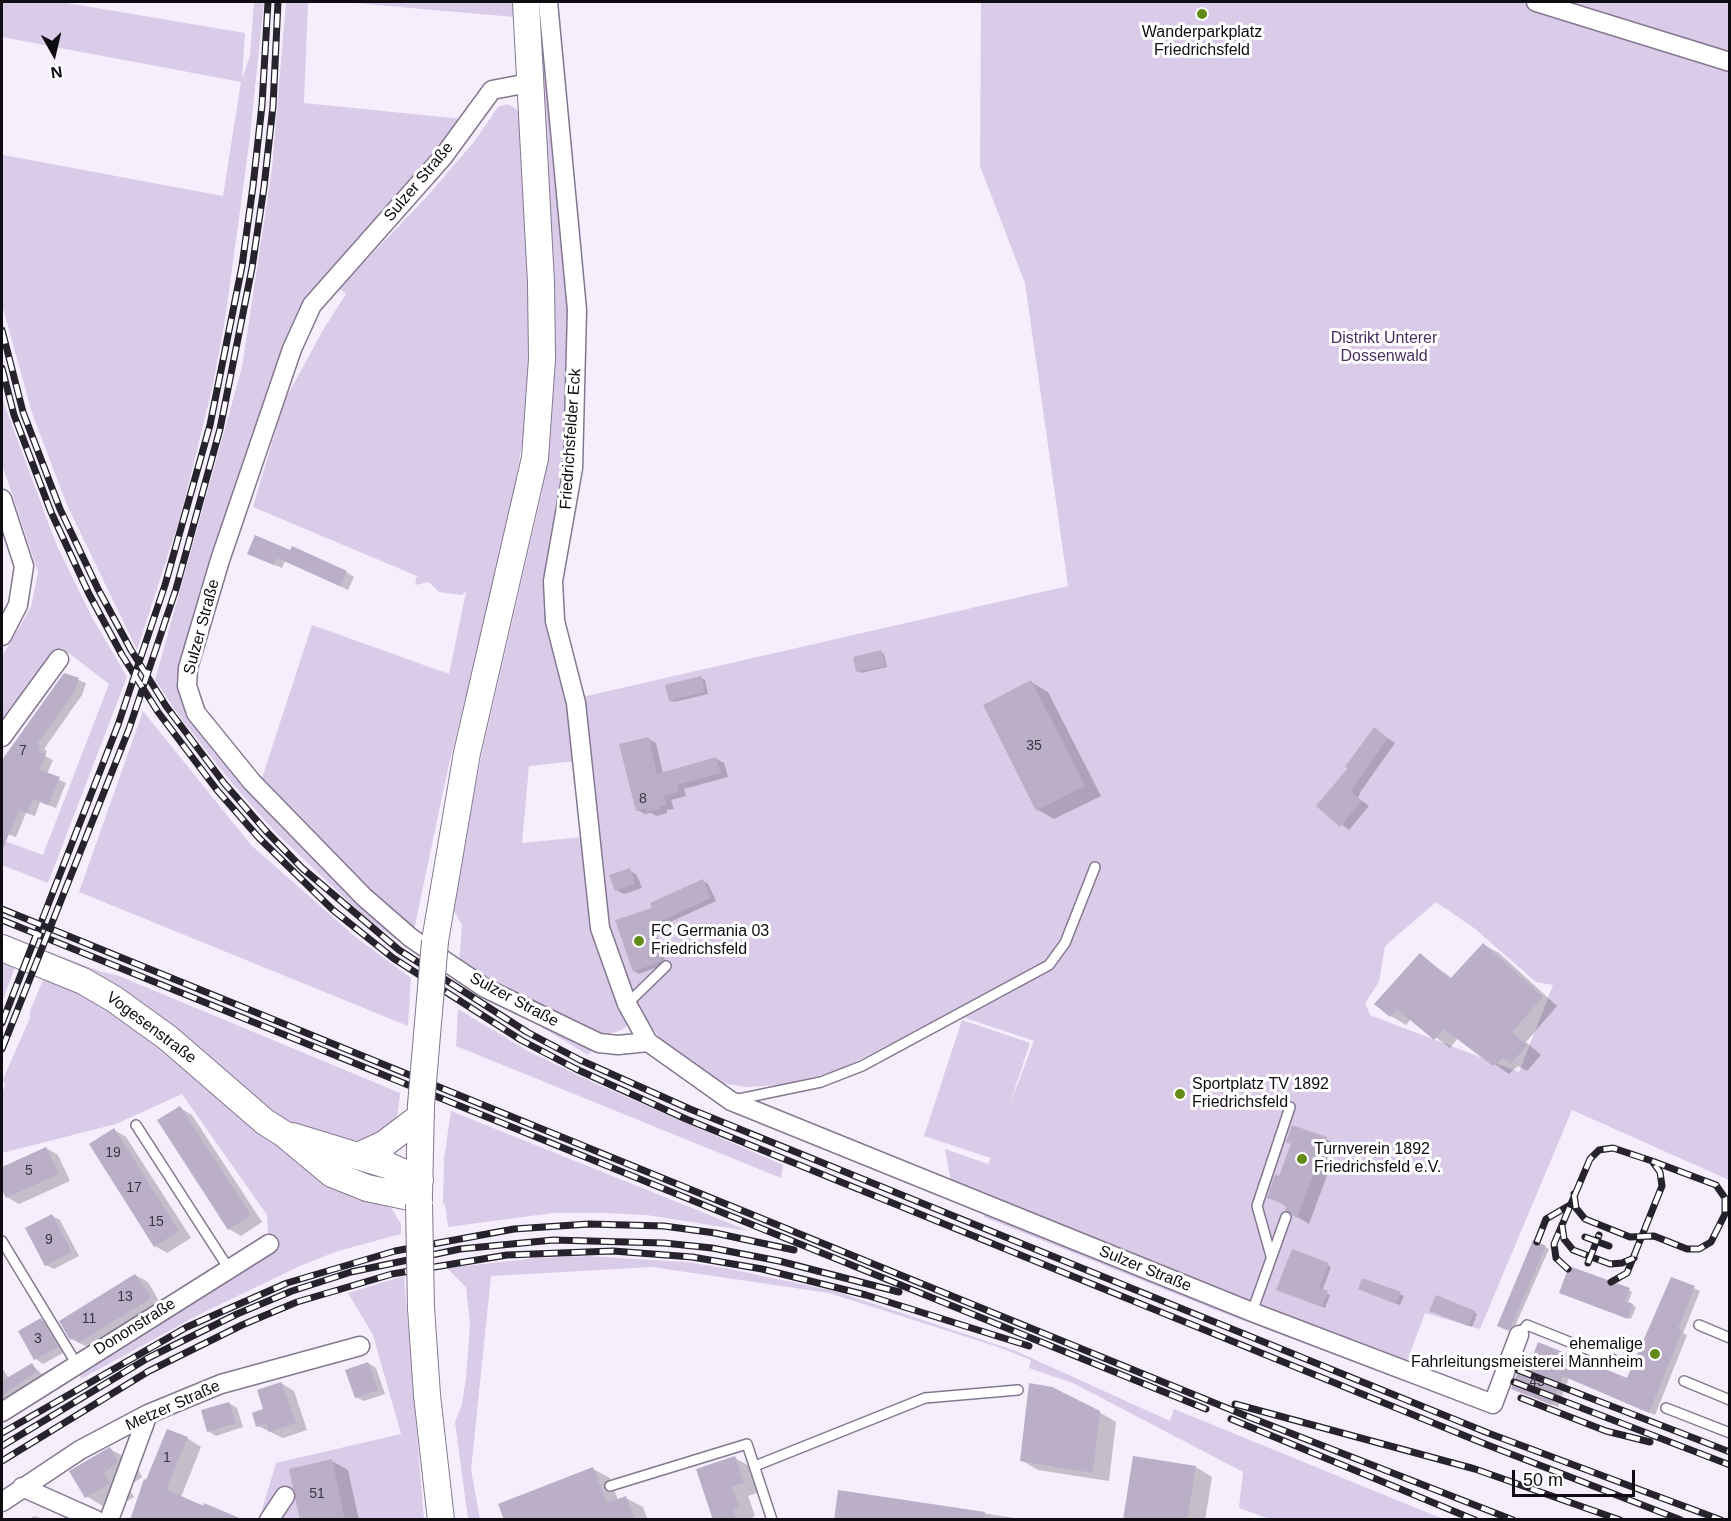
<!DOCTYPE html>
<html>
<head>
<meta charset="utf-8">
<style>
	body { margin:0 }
	#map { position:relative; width:1731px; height:1521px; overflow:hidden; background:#f5eefd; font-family:Arial,sans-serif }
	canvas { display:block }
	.frame { position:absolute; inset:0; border:3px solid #100c14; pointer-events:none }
	.north { position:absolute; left:24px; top:24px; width:60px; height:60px; -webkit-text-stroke:4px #fff; paint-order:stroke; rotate:172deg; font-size:16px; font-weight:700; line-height:24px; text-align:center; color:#100c14 }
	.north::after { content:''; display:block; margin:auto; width:21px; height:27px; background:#100c14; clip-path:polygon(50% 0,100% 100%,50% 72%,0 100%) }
	.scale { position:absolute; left:1512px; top:1470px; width:123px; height:27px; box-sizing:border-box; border:3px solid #100c14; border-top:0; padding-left:8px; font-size:18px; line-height:21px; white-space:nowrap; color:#100c14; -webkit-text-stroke:4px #fff; paint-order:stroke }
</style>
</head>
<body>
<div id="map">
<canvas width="1731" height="1521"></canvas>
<div class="frame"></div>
<div class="north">N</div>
<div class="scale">50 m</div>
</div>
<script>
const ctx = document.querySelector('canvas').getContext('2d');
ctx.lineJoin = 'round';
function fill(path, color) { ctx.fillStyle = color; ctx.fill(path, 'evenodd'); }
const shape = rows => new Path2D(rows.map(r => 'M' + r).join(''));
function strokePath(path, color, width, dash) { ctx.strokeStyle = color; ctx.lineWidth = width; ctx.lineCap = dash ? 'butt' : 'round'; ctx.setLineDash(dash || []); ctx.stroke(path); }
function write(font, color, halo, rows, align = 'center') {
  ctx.font = font + ' Arial,sans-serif'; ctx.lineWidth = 6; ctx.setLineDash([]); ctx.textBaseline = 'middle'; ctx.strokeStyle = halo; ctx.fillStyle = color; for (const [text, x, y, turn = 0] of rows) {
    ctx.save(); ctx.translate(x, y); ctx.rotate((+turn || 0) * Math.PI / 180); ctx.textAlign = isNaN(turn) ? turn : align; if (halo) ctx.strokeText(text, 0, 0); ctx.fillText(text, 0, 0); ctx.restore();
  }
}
const green = shape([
	[2,2,61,2,245,33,242,79,250,56,254,2,264,2,249,145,225,320,212,389,181,515,137,650,67,505,32,413,2,305,2,132,3,155,223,196,241,82,2,37],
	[286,2,308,2,304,103,462,119,437,155,311,299,270,402,213,562,176,681,191,715,244,782,283,823,311,830,286,811,261,781,312,625,449,674,466,592,461,595,439,592,429,582,415,585,417,576,253,507,284,402,323,330,346,294,339,288,423,201,474,142,498,107,507,104,515,108,521,115,524,132,533,312,531,391,509,520,447,773,410,949,368,920,276,833,231,782,182,720,155,680,242,367,272,169],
	[343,2,514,2,514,17],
	[535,2,543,2,572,308,561,595,569,700,1068,586,1025,283,980,166,981,2,1729,2,1729,1180,1572,1110,1480,1329,1425,1313,1400,1380,1218,1311,984,1217,987,1198,952,1187,945,1149,988,1164,991,1158,924,1136,962,1020,1030,1043,1008,1109,1034,1041,963,1017,959,1008,838,1071,781,1085,744,1087,713,1081,675,1057,640,1013,622,1030,609,1034,588,1055,458,977,462,925,454,911,453,899,483,748,542,492,548,449],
	[576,761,582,837,522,843,529,766],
	[1436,902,1474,928,1536,982,1553,985,1519,1072,1370,1015,1365,1003,1379,982,1385,946],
	[2,398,57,546,93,619,127,677,48,883,2,865,2,840,43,855,109,684,61,647,2,730,2,656,31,607,38,572,2,464],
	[143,711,251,845,358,939,411,978,408,1026,79,892],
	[50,952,99,971,119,976,400,1093,397,1120,372,1141,347,1140,291,1122,278,1143,392,1209,401,1224,401,1234,338,1251,302,1265,200,1314,81,1379,79,1369,269,1251,267,1215,182,1094,116,1124,2,1153,2,1094,5,1085,3,1079,30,1018,30,1011,45,975],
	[2,956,17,962,2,1002],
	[458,1009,526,1050,592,1082,783,1165,781,1178,456,1046],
	[451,1111,749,1231,646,1215,603,1213,553,1213,448,1227,445,1204,443,1205,444,1159],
	[587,1256,687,1262,730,1269,834,1291,887,1308,1016,1351,1170,1421,1174,1409,1443,1519,1270,1519,1239,1508,1243,1472,1073,1383,1029,1368,1031,1360,998,1347,829,1293,652,1267,491,1276,471,1470,480,1519,468,1519,455,1422,462,1404,466,1378,470,1324,466,1287,447,1268,536,1258],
	[404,1276,424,1519,259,1520,276,1463,401,1434,373,1335,348,1293]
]);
const shadow = shape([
	[256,537,346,572,354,577,348,590,285,561,282,568,257,558],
	[881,652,884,654,887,667,861,673,858,671],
	[65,675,86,683,82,695,44,749,47,751,45,756,53,760,47,774,66,783,56,808,40,802,35,816,26,813,16,837,2,832,2,758,4,759],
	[701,678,705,680,708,694,674,702,670,700],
	[1031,682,1048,692,1101,796,1054,819,1038,810],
	[1382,734,1395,743,1361,791,1358,798,1369,806,1349,830,1318,806],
	[649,739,656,743,663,773,716,759,724,763,728,777,684,789,686,796,671,800,674,809,667,810,667,813,657,816,651,813,645,814,637,810],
	[629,870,637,875,642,888,624,894,616,890],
	[703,881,708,884,716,901,655,929,666,964,639,974,634,971,654,909],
	[1484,945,1499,953,1557,1006,1526,1042,1541,1055,1527,1071,1518,1066,1509,1074,1458,1038,1450,1048,1411,1019,1406,1025,1391,1016,1420,955,1453,979],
	[180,1108,192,1115,262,1222,241,1236,229,1229],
	[114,1130,126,1137,191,1238,167,1253,155,1246],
	[1326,1139,1338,1146,1309,1224,1286,1210,1288,1207,1269,1197,1280,1178],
	[46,1148,58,1155,70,1181,19,1204,7,1197,2,1186,2,1169],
	[52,1216,60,1220,79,1256,54,1269,46,1265],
	[1534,1242,1549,1249,1513,1331,1499,1325],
	[1328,1265,1331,1267,1322,1291,1330,1295,1325,1308,1282,1291],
	[135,1275,148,1282,162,1306,92,1349,71,1339],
	[1672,1278,1700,1291,1683,1333,1687,1335,1655,1415,1569,1378,1558,1407,1518,1391,1531,1365,1628,1380],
	[1629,1290,1632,1292,1628,1303,1636,1307,1631,1319,1564,1294],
	[1363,1291,1400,1294,1404,1296,1400,1305],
	[1435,1312,1474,1312,1477,1314,1472,1327],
	[41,1320,49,1324,65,1352,43,1364,36,1359],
	[368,1363,376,1368,385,1394,364,1401,356,1397],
	[32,1365,43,1375,2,1405,2,1368,9,1378],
	[281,1383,294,1391,307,1430,283,1438,258,1426],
	[229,1403,237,1408,243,1427,216,1436,208,1431],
	[1099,1412,1116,1422,1109,1481,1038,1470,1021,1460],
	[187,1438,201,1447,181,1497,242,1520,131,1520,147,1482],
	[110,1449,135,1463,142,1477,128,1487,134,1497,111,1511,86,1496],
	[735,1458,751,1467,760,1492,748,1496,755,1516,749,1520,715,1520],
	[332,1461,348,1470,359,1520,302,1520],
	[1196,1467,1212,1477,1205,1520,1125,1520],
	[593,1469,610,1478,618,1500,626,1498,643,1507,648,1520,505,1520],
	[839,1492,1029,1520,835,1520],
	[34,1516,48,1520,28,1520]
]);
const building = shape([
	[255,535,290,550,292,546,347,571,340,586,277,558,274,565,247,554],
	[881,650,885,666,856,672,853,657],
	[64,673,79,678,75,691,37,744,41,746,38,751,46,754,40,770,60,777,48,805,33,799,27,813,19,810,2,851,2,760],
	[701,676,705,692,669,701,665,685],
	[1031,680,1085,786,1036,811,983,705],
	[1374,727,1388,738,1354,786,1351,792,1362,801,1340,827,1316,806,1348,768,1345,767],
	[649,737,657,774,716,757,721,773,677,785,679,792,664,796,667,805,660,806,660,809,647,812,646,808,636,811,619,744],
	[630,868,635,884,615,891,609,875],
	[703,879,711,898,650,926,662,961,633,972,615,920,652,908,650,903],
	[1483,943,1543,997,1512,1032,1527,1045,1511,1064,1503,1058,1493,1066,1444,1029,1434,1040,1397,1009,1390,1017,1374,1004,1420,953,1450,979],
	[180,1106,251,1215,228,1230,157,1120],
	[1292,1125,1327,1137,1297,1218,1285,1210,1287,1205,1267,1198,1275,1174,1279,1176,1291,1144,1286,1142],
	[114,1128,179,1231,154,1247,89,1144],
	[46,1147,59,1174,6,1198,2,1190,2,1167],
	[52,1214,72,1252,45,1266,25,1228],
	[1533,1240,1546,1246,1509,1331,1497,1326],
	[1292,1249,1329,1263,1319,1288,1328,1291,1322,1307,1276,1290],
	[1569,1266,1630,1288,1625,1301,1633,1304,1628,1319,1559,1293],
	[135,1274,151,1298,79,1343,75,1338,70,1340,59,1321],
	[1671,1277,1695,1286,1678,1329,1682,1331,1649,1413,1563,1376,1552,1405,1511,1389,1522,1360,1530,1363,1538,1342,1627,1378],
	[1362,1278,1401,1292,1396,1304,1358,1289],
	[1436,1295,1475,1311,1468,1326,1429,1311],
	[41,1318,58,1347,34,1360,18,1331],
	[368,1362,378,1390,355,1398,345,1370],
	[32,1363,37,1371,2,1396,2,1381],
	[281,1382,296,1423,269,1432,266,1424,256,1427,252,1413,263,1409,257,1390],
	[1029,1383,1052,1387,1100,1411,1093,1473,1020,1461],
	[229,1402,236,1423,207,1432,201,1410],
	[167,1429,188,1437,166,1489,203,1506,204,1503,244,1520,130,1520,144,1479,146,1480],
	[110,1447,118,1462,104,1473,110,1483,85,1498,69,1471],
	[735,1456,744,1483,732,1487,739,1507,733,1509,736,1520,713,1520,696,1469],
	[1133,1456,1196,1466,1187,1520,1123,1520],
	[332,1459,345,1520,300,1520,289,1469],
	[593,1467,607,1503,626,1496,635,1520,504,1520,498,1504],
	[838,1490,985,1512,984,1520,834,1520]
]);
const lane = shape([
	[627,1004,666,966],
	[734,1100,821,1082,862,1066,1049,965,1065,943,1095,867],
	[136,1125,229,1269],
	[2,1241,76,1363],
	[1271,1256,1257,1206,1290,1107],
	[1252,1312,1286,1217],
	[1699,1325,1730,1338],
	[1519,1335,1527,1325,1612,1359],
	[1684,1381,1730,1400],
	[1666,1408,1730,1433],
	[755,1466,925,1398,1018,1390],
	[610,1486,747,1444,772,1520]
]);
const street = shape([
	[548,2,577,310,573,468,553,581,555,621,576,703,600,928,627,1004,648,1042,731,1101,1252,1312,1493,1404,1519,1335],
	[1536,2,1730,62],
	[529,83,492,90,443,157,312,305,292,349,220,560,188,668,187,686,196,713,252,782,364,897,411,938,485,988,599,1043,618,1045,648,1042],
	[2,499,24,566,18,605,2,636],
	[2,737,59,659],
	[2,1412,269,1244],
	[22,1487,96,1520],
	[2,1502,80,1450,148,1414,221,1384,360,1346],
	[109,1520,148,1414],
	[269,1520,285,1496]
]);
const secondary = shape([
	[435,941,467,753,535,458,542,359,541,283,526,2],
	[2,948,83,981,114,999,168,1038,265,1122,284,1134,332,1174,367,1188,419,1199],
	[292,1136,387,1165,420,1180],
	[358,1156,384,1144,421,1116],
	[419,1195,421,1105],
	[421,1308,427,1395,441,1520]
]);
const rail = shape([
	[2,330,23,412,60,509,98,589,131,650,166,706,224,783,266,831,302,868,399,950,527,1032,580,1060,690,1109,1488,1433,1721,1520],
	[2,368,14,415,51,512,89,594,122,655,158,712,217,790,259,838,333,910,393,958,521,1040,576,1069,686,1119,1485,1444,1681,1520],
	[2,909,1244,1415,1513,1520],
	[2,920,1206,1409],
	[2,1023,118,725,165,585,210,425,242,266,253,186,262,105,268,2],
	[2,1049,129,729,176,589,220,429,252,268,264,187,273,106,278,2],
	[1574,1194,1576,1208,1585,1219,1630,1237,1654,1236,1687,1249,1699,1249,1711,1242,1725,1214,1725,1198,1716,1185,1652,1161],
	[1562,1225,1564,1239,1573,1250,1610,1264,1622,1263,1634,1258],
	[1585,1237,1609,1246],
	[1537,1242,1546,1219,1570,1205],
	[1588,1263,1599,1235],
	[1568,1269,1556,1258,1554,1244,1590,1159,1599,1150,1613,1148,1652,1161,1660,1172,1662,1186,1627,1273,1611,1282],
	[1518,1370,1730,1452],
	[1514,1382,1730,1465],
	[1521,1398,1606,1431,1650,1442],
	[1235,1404,1475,1469,1620,1520],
	[1231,1419,1475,1520],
	[2,1433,187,1327,287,1283,395,1251,514,1229,589,1224,664,1226,715,1233,794,1250],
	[2,1446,148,1358,237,1314,292,1291,351,1272,460,1249,553,1240,664,1243,712,1248,779,1261,899,1292],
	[2,1461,149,1371,242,1325,297,1302,392,1274,507,1255,613,1251,692,1257,762,1269,866,1295,1029,1346]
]);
const secondaryBridge = shape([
	[421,1105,435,941],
	[419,1204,421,1308]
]);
const markers = [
	[1202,14,6,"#628b17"],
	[639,941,6,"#628b17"],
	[1180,1094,6,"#628b17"],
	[1302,1159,6,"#628b17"],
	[1655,1354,6,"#628b17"]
];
const numberNames = [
	["35",1034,746],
	["7",23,751],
	["8",643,799],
	["19",113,1153],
	["5",29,1171],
	["17",134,1188],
	["15",156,1222],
	["9",49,1240],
	["13",125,1297],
	["11",89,1319],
	["3",38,1339],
	["43",1537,1382],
	["1",167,1458],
	["51",317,1494]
];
const poiNames = [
	["Wanderparkplatz",1202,33,"center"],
	["Friedrichsfeld",1202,51,"center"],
	["FC Germania 03",651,932],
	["Friedrichsfeld",651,950],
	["Sportplatz TV 1892",1192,1085],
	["Friedrichsfeld",1192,1103],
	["Turnverein 1892",1314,1150],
	["Friedrichsfeld e.V.",1314,1168],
	["ehemalige",1643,1345,"right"],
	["Fahrleitungsmeisterei Mannheim",1643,1363,"right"]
];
const streetNames = [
	["Sulzer Straße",419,182,-50],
	["Friedrichsfelder Eck",571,439,-86],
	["Sulzer Straße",202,627,-75],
	["Sulzer Straße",514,1000,28],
	["Vogesenstraße",151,1028,37],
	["Sulzer Straße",1145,1269,22],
	["Dononstraße",135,1327,-32],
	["Metzer Straße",173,1406,-24]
];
const parkNames = [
	["Distrikt Unterer",1384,339],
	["Dossenwald",1384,357]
];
fill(green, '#dacbe9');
fill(shadow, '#0003');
fill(building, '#bbaec7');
strokePath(lane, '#847890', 12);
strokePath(street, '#847890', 21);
strokePath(secondary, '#847890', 28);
strokePath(lane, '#fff', 9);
strokePath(street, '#fff', 18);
strokePath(secondary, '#fff', 26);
strokePath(rail, '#27232c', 7);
strokePath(rail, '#fff', 4.5, [14]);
strokePath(secondaryBridge, '#847890', 28, []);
strokePath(secondaryBridge, '#fff', 26);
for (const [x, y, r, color] of markers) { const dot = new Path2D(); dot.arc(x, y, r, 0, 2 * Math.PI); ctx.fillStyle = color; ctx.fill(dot); strokePath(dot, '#fff', 2); }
write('14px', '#3b3441', null, numberNames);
write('16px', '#100c14', '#fff', poiNames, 'left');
write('16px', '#100c14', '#fff', streetNames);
write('16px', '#492e60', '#fff', parkNames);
</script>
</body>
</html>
